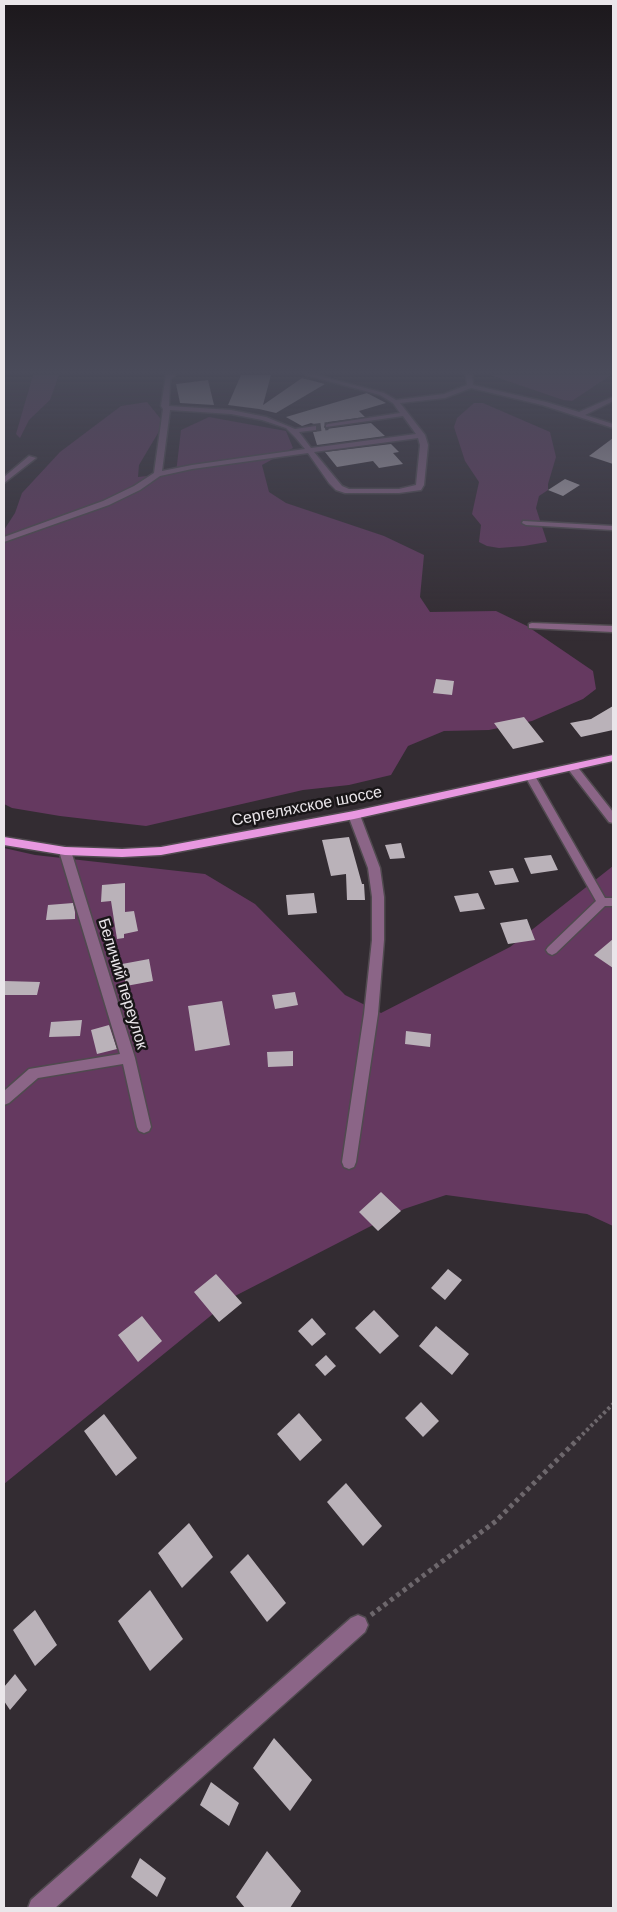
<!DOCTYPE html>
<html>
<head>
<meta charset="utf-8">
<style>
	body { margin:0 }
	#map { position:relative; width:617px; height:1912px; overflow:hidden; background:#332c32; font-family:"DM Sans",sans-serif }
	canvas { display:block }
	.frame { position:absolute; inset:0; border:5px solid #eae6ea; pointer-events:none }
</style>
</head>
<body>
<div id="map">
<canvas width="617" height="1912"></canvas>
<div class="frame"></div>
</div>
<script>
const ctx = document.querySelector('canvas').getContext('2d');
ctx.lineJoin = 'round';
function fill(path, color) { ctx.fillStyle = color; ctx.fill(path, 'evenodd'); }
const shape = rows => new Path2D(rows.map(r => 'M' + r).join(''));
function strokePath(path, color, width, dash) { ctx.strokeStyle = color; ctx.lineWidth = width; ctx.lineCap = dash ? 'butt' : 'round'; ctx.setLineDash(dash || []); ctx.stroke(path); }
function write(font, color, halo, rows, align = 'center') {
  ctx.font = font + ' "DM Sans",sans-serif'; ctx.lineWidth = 5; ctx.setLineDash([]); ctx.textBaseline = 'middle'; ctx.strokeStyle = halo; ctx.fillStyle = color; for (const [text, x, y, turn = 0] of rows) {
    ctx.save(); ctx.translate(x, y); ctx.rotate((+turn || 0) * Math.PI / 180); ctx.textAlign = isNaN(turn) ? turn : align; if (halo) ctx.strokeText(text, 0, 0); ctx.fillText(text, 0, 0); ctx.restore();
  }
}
const green = shape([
	[33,375,59,375,50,400,29,420,20,438,16,434],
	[490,375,611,375,572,401,563,400],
	[147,402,164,423,139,465,138,477,176,473,181,430,209,417,286,431,293,448,262,465,269,492,286,503,384,536,424,555,420,597,430,612,496,611,527,626,593,671,596,689,583,699,532,721,489,730,444,731,408,746,391,775,349,785,303,790,146,826,60,816,12,808,4,804,4,593,5,585,4,530,15,513,22,493,60,452,121,406],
	[474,403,483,403,550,432,556,457,548,484,548,490,539,496,536,508,547,542,524,546,499,548,487,546,479,542,481,525,472,514,479,482,465,461,454,427,457,418],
	[4,848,35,855,205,874,255,904,345,995,381,1013,510,947,613,866,613,1226,587,1214,446,1195,404,1209,235,1296,4,1484]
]);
const building = shape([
	[241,375,271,375,263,405,302,378,325,384,276,413,259,409,228,405],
	[208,380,214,405,180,403,176,384],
	[367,393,386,403,359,411,365,417,328,422,324,427,326,429,371,423,385,436,317,445,313,432,317,431,317,425,311,423,302,426,286,417],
	[613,438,613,464,589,456],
	[391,444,399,452,393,453,403,464,379,468,373,461,337,467,325,452],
	[565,479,580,485,563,496,548,490],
	[436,679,454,681,452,695,433,693],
	[613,706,613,730,581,737,570,723,591,719],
	[524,717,544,742,513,749,494,723],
	[349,837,362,884,364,884,365,900,347,900,346,874,331,876,322,840],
	[401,843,405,858,390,859,385,845],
	[551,855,558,870,531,874,524,858],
	[513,868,519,882,495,885,489,871],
	[125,883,125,912,134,911,138,931,124,934,124,938,117,939,111,901,101,902,102,885],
	[314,893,317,913,288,915,286,895],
	[478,893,485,909,460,912,454,896],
	[73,903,75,912,75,919,46,920,48,905],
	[527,919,535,940,508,944,500,923],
	[613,939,613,968,594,955],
	[149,959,153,981,126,986,122,964],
	[4,981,40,982,37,995,4,995],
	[295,992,298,1005,275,1009,272,995],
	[222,1001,230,1045,195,1051,188,1006],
	[82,1020,80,1036,49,1037,51,1022],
	[109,1025,117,1049,97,1054,91,1030],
	[406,1031,431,1034,430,1047,405,1044],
	[293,1051,293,1066,268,1067,267,1052],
	[381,1192,401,1211,378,1231,359,1212],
	[448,1269,462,1280,445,1300,431,1288],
	[216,1274,242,1303,219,1322,194,1292],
	[374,1310,399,1336,380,1354,355,1328],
	[142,1316,162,1341,138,1362,118,1335],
	[312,1318,326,1334,312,1346,298,1331],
	[436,1326,469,1354,452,1375,419,1346],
	[326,1355,336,1366,325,1376,315,1365],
	[421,1402,439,1421,423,1437,405,1418],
	[299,1413,322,1440,300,1461,277,1434],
	[104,1414,137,1458,116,1476,84,1431],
	[346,1483,382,1526,363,1546,327,1502],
	[189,1523,213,1557,182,1588,158,1553],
	[248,1554,286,1603,267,1622,230,1572],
	[150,1590,183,1639,150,1671,118,1621],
	[35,1610,57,1645,35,1666,13,1630],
	[15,1674,27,1690,10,1710,4,1701,4,1687],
	[274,1738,312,1780,290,1811,253,1768],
	[211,1782,239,1803,229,1826,200,1805],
	[267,1851,301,1891,290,1908,245,1908,236,1897],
	[140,1858,166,1878,157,1897,131,1877]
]);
const minorTunnel = shape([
	[313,428,328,426]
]);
const pathFar1 = shape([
	[578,1439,613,1404]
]);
const path = shape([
	[371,1615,496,1521,579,1438]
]);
const minor = shape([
	[166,375,175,375,170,380,169,406,231,410,266,417,295,429,316,426,316,430,299,432,311,448,416,434,403,416,326,427,326,425,328,424,400,413,393,403,380,395,306,375,316,375,384,393,396,400,444,394,467,385,466,375,472,375,473,385,546,402,579,412,613,397,613,401,585,415,613,424,613,428,542,405,471,388,445,398,400,403,425,435,428,445,424,485,421,490,399,493,345,493,336,490,329,483,308,453,192,469,160,476,140,490,109,505,4,542,4,537,103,501,134,486,154,473,163,409,161,406,166,375],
	[170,410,231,414,262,420,286,428,295,437,305,449,192,465,162,471,170,410],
	[418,438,420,445,416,485,399,489,349,489,342,486,314,452,418,438],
	[29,456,36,458,4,483,4,477,29,456],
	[523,521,613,526,613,530,526,525,522,523,523,521],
	[532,623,613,626,613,632,529,628,529,624,532,623],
	[572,764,576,765,613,812,613,823,609,822,568,769,567,767,572,764],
	[530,773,535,776,605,898,613,898,613,906,605,906,556,953,552,955,548,953,546,950,548,947,596,901,525,776,530,773],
	[354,811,360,815,380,868,384,897,384,940,378,1014,356,1162,354,1167,349,1169,344,1167,342,1162,364,1014,372,940,372,897,368,868,348,815,354,811],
	[65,847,71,851,135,1058,151,1127,149,1131,144,1133,139,1131,137,1127,123,1064,38,1078,9,1103,4,1105,4,1091,29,1069,120,1054,59,851,65,847],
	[358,1615,365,1618,368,1625,365,1632,55,1908,28,1908,31,1900,351,1618,358,1615]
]);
const major = shape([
	[613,755,613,761,354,819,161,855,122,857,65,855,4,845,4,837,65,847,122,849,161,847,354,811,613,755]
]);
const streetNames = [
	["Сергеляхское шоссе",307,807,-11],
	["Беличий переулок",122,984,73]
];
fill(green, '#653960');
fill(building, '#bab2b9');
strokePath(minorTunnel, '#4e484e', 8, [8, 4]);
strokePath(minor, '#504a4f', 3);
strokePath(major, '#504a4f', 3);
strokePath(pathFar1, '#6d676c', 4, [3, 3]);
strokePath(path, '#6d676c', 5, [4, 4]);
fill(minor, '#8b6587');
fill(major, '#e898e0');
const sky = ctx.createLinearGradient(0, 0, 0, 642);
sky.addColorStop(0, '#1c181c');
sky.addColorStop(0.58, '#4a4b5a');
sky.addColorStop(1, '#4a4b5a00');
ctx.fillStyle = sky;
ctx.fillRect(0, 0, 617, 642);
write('16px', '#eae6ea', '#191618', streetNames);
</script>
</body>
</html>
